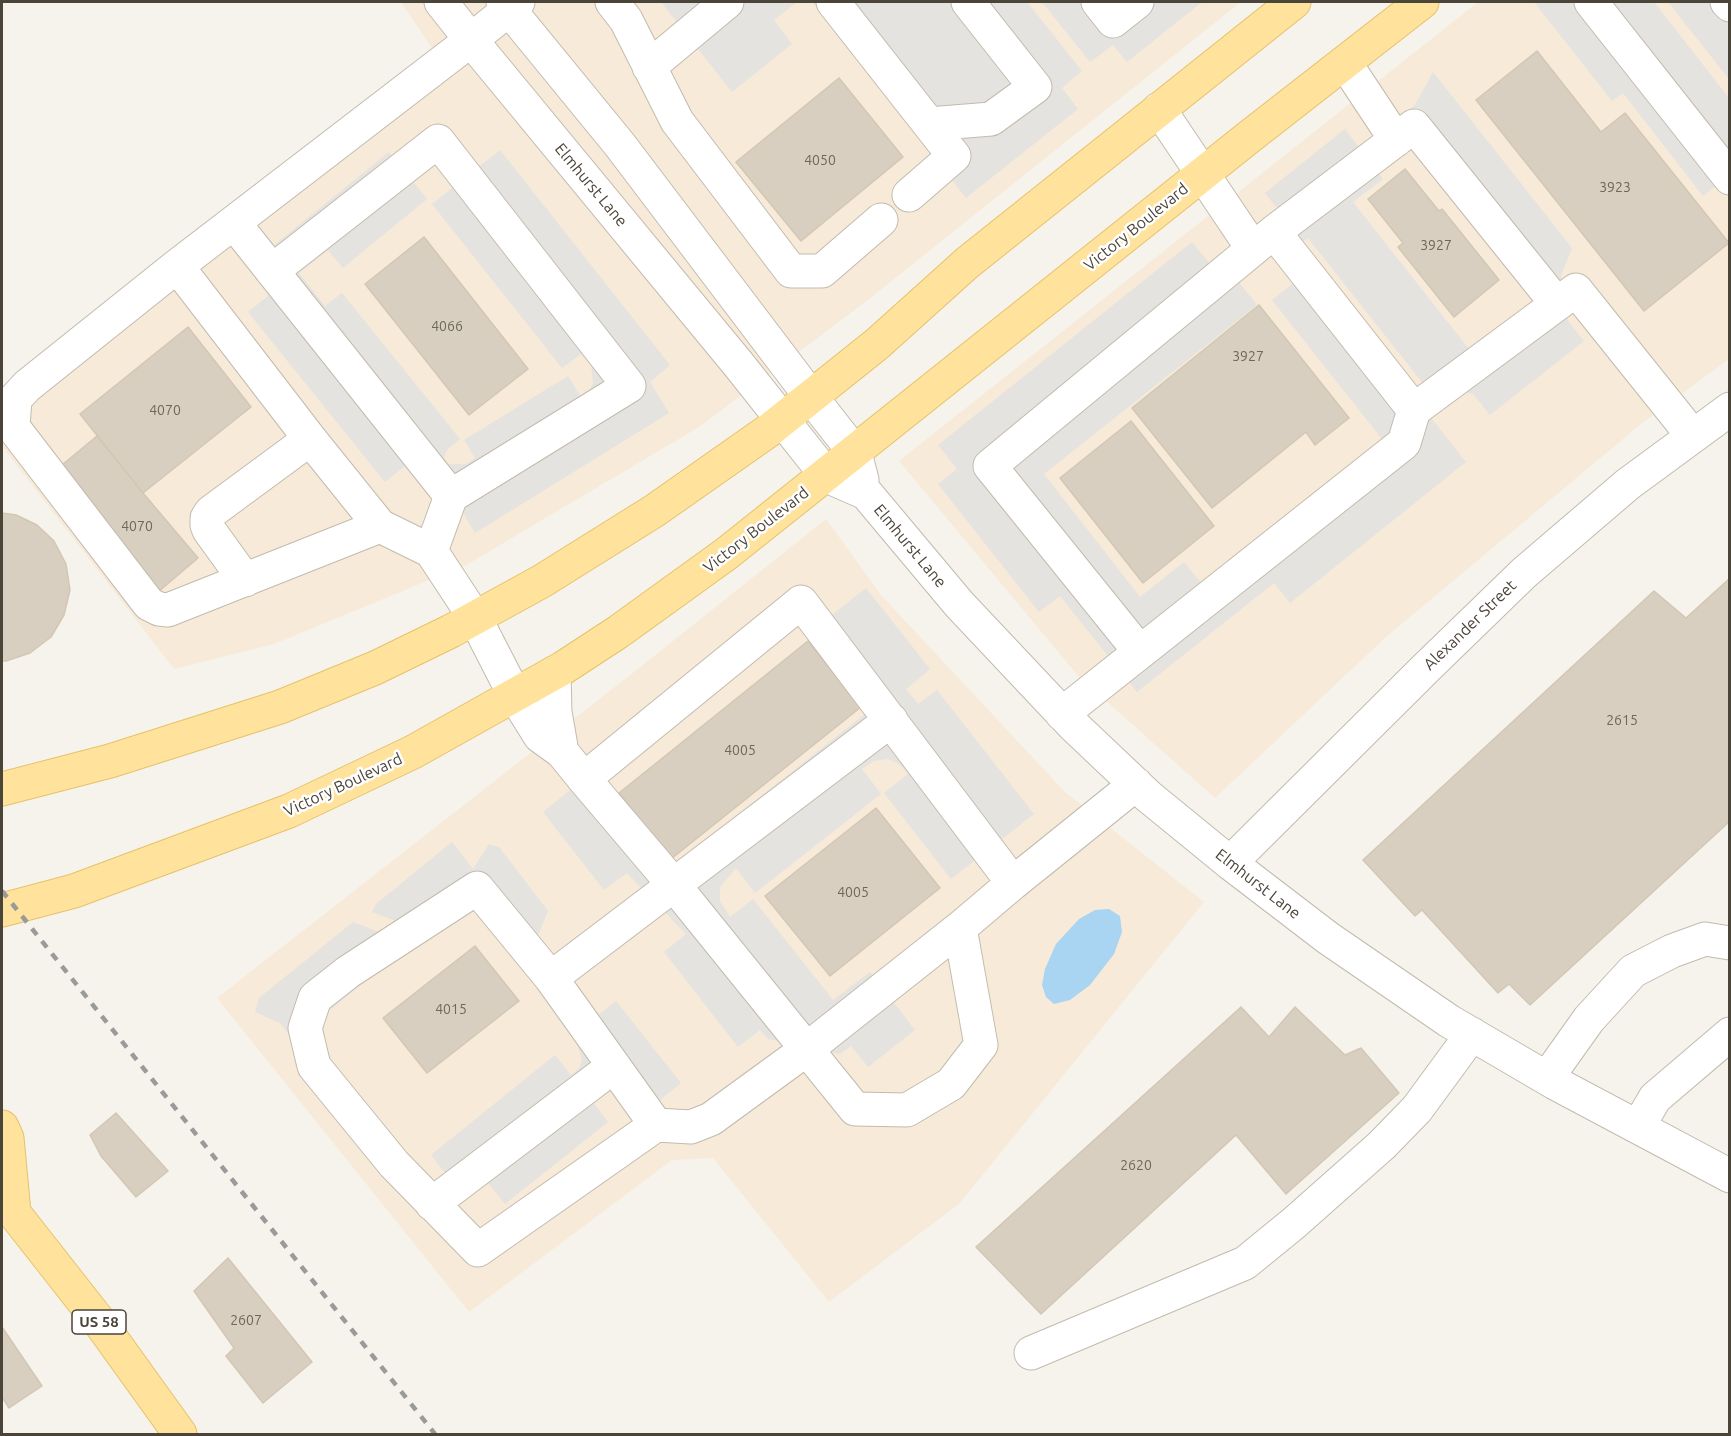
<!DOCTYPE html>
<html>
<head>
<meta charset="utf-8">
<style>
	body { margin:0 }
	#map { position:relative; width:1731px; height:1436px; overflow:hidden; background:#f6f3ec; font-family:Ubuntu,sans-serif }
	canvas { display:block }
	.frame { position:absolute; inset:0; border:3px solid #4b4439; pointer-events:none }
</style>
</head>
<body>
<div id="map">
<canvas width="1731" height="1436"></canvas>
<div class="frame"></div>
</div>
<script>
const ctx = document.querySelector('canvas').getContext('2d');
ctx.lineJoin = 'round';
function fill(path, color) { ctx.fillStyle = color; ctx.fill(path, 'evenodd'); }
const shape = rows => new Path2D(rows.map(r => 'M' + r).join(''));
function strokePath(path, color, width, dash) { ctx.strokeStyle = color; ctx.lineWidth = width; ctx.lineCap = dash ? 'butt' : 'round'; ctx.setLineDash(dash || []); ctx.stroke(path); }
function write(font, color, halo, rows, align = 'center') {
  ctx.font = font + ' Ubuntu,sans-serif'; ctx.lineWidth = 5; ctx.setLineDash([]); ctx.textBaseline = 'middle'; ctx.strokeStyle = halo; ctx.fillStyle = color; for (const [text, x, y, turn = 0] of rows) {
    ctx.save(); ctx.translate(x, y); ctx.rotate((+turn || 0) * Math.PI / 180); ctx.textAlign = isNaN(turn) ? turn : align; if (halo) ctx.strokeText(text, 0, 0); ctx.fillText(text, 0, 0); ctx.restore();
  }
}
const commercial = shape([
	[401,2,1241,2,864,303,699,427,468,564,274,644,174,669,2,446,2,416,450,75],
	[1478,2,1729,2,1729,359,1641,424,1386,637,1215,798,1079,677,899,461],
	[826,519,881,595,1065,792,1204,902,959,1204,829,1302,713,1158,672,1160,469,1312,217,998,634,672]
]);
const parking = shape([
	[661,2,797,2,774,20,792,44,732,92],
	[812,2,1027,2,1082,71,1062,88,1078,109,966,198],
	[1042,2,1202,2,1127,62,1113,45,1090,62],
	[1534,2,1654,2,1729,98,1729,192,1721,182,1703,196,1623,93,1612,101],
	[1668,2,1729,2,1729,79],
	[1433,72,1572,248,1561,276,1568,321,1584,341,1490,415,1473,394,1425,386,1308,238,1303,241,1265,193,1345,129,1383,179,1353,202,1472,353,1541,298,1399,118,1415,105],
	[500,150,670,365,650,382,669,413,475,533,462,511,449,521,405,466,385,482,248,312,269,295,247,267,389,152,427,199,343,268,328,250,299,273,325,306,342,293,460,439,447,450,444,457,448,464,466,464,475,458,464,440,568,376,581,397,588,393,593,383,591,365,581,354,562,368,432,204],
	[1192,242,1210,264,1219,257,1257,305,1044,474,1140,597,1184,562,1201,583,1382,439,1272,300,1312,268,1466,462,1290,603,1274,583,1137,692,1060,596,1039,612,938,484,957,469,938,445],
	[866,588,930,669,906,689,918,704,937,690,1034,814,951,879,884,793,908,774,899,764,888,759,874,761,862,769,881,794,755,893,736,868,720,887,720,901,730,917,753,899,833,1000,870,972,915,1030,868,1067,851,1046,840,1054,768,1039,760,1030,738,1047,664,952,686,934,627,873,604,890,543,812,595,770,671,867,874,707,813,630],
	[452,842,473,869,489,844,499,847,548,911,534,945,476,908,451,912,293,1040,280,1023,255,1012,259,998,353,922,384,934,398,922,372,912,376,904],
	[616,1001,681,1083,637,1119,622,1101,611,1092,601,1094,592,1101,608,1122,505,1204,488,1183,466,1200,431,1155,555,1055,571,1075,579,1068,582,1060,577,1043,571,1036]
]);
const water = shape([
	[1109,909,1120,916,1122,932,1114,954,1090,985,1070,1000,1054,1004,1046,997,1042,985,1045,969,1056,944,1079,919,1095,910]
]);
const building = shape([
	[1537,51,1601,132,1625,113,1729,243,1644,311,1476,100,1537,51],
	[839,78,903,157,801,241,736,162,839,78],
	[1405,169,1439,211,1442,209,1499,280,1454,317,1398,247,1403,243,1368,199,1405,169],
	[424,237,528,369,469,415,365,284,424,237],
	[1259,305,1349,418,1315,445,1306,432,1212,508,1132,408,1259,305],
	[188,327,251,407,143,493,80,414,188,327],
	[1131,421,1214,526,1143,583,1060,478,1131,421],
	[97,436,143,493,198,558,158,592,56,470,97,436],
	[2,513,16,515,37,525,54,541,66,564,70,590,64,615,51,637,30,653,6,661,2,661,2,513],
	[1730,578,1730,821,1530,1005,1509,984,1498,993,1422,910,1415,916,1363,860,1654,591,1686,618,1730,578],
	[808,641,861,707,671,859,619,793,808,641],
	[876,808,940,888,830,976,765,896,876,808],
	[475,946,519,1001,427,1073,383,1018,475,946],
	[1241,1007,1269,1037,1295,1007,1345,1055,1361,1048,1399,1093,1286,1194,1236,1135,1041,1314,976,1247,1241,1007],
	[116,1113,168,1171,136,1197,101,1156,90,1135,116,1113],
	[228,1258,312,1362,263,1403,226,1356,234,1348,194,1291,228,1258],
	[2,1327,42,1386,9,1408,2,1397,2,1327]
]);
const minor = shape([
	[441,2,471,40,739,365,827,476,866,493,959,604,1073,725,1148,796,1230,863,1328,938,1449,1021,1555,1083,1730,1176],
	[503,2,620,145,811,397,855,453,862,480],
	[612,2,626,20,677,121,791,271,822,271,881,220],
	[833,2,954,156,909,195],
	[1098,2,1113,21,1137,2],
	[1591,2,1730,178],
	[1727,2,1730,5],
	[1345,63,1396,140],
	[649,67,727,2],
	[929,124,991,119,1035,87,968,2],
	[234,223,451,496,629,386,438,141,272,271],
	[1274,232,1414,126,1557,304],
	[177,266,310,439],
	[1414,410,1576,290,1693,436],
	[380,526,168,610,159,609,149,604,13,427,15,399,27,386,177,266,471,40,518,2],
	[431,551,451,496],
	[245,580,209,530,207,525,207,518,211,512,310,439,380,526,431,551,475,618,515,696,540,736,562,752,584,779,674,885,855,1109,907,1110,951,1084,981,1045,960,928,1013,883,801,602,584,779],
	[1140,652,990,466,1253,249],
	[554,673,555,712,562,752],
	[1062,714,1404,443,1414,410,1274,232,1253,249,1159,109],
	[1230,863,1426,668,1524,573,1628,484,1730,409],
	[1013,883,1136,784],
	[551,978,477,888,348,972,315,998,305,1028,314,1066,394,1164,478,1250,656,1125,551,978,891,720],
	[1547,1078,1589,1019,1633,971,1672,951,1705,939,1730,943],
	[656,1125,691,1127,711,1119,807,1049,960,928],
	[1638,1127,1655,1098,1730,1034],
	[432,1204,614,1066],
	[1031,1353,1245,1263,1294,1223,1382,1145,1417,1109,1472,1034]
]);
const major = shape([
	[2,789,110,761,280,707,375,668,451,631,542,581,654,511,768,431,877,344,967,263,1294,2],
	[2,910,74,891,289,811,413,752,563,668,618,632,726,554,1249,137,1422,2],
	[2,1127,7,1138,14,1213],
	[2,1191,14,1213,98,1320,180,1434]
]);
const rail = shape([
	[2,891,435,1434]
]);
const numberNames = [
	["4050",820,160],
	["3923",1615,187],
	["3927",1436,245],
	["4066",447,326],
	["3927",1248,356],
	["4070",165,410],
	["4070",137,526],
	["2615",1622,720],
	["4005",740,750],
	["4005",853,892],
	["4015",451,1009],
	["2620",1136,1165],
	["2607",246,1320]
];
const shields = [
	[99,1322,54]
];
const shieldNames = [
	["US 58",99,1322]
];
const streetNames = [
	["Elmhurst Lane",591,185,50],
	["Victory Boulevard",1136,227,-39],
	["Victory Boulevard",756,530,-38],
	["Elmhurst Lane",910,546,50],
	["Alexander Street",1470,625,-44],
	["Victory Boulevard",343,785,-25],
	["Elmhurst Lane",1258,884,38]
];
fill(commercial, '#f7ead8');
fill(parking, '#e5e3e0');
fill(water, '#a9d4f2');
fill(building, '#d8cfc1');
strokePath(building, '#d3c7b4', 1.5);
strokePath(minor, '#c2bbae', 35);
strokePath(major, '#e6c16a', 35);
strokePath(minor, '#fff', 33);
strokePath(major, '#ffe39c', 33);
strokePath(rail, '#9a9a9a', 4.5, [8, 8]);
write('14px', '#6e675b', null, numberNames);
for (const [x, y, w] of shields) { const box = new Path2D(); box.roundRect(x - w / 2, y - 12, w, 24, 4.5); ctx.fillStyle = '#fff'; ctx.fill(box); strokePath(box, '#4b4439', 1.5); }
write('bold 15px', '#4b4439', null, shieldNames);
write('16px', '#4b4439', '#fff', streetNames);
</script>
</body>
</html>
